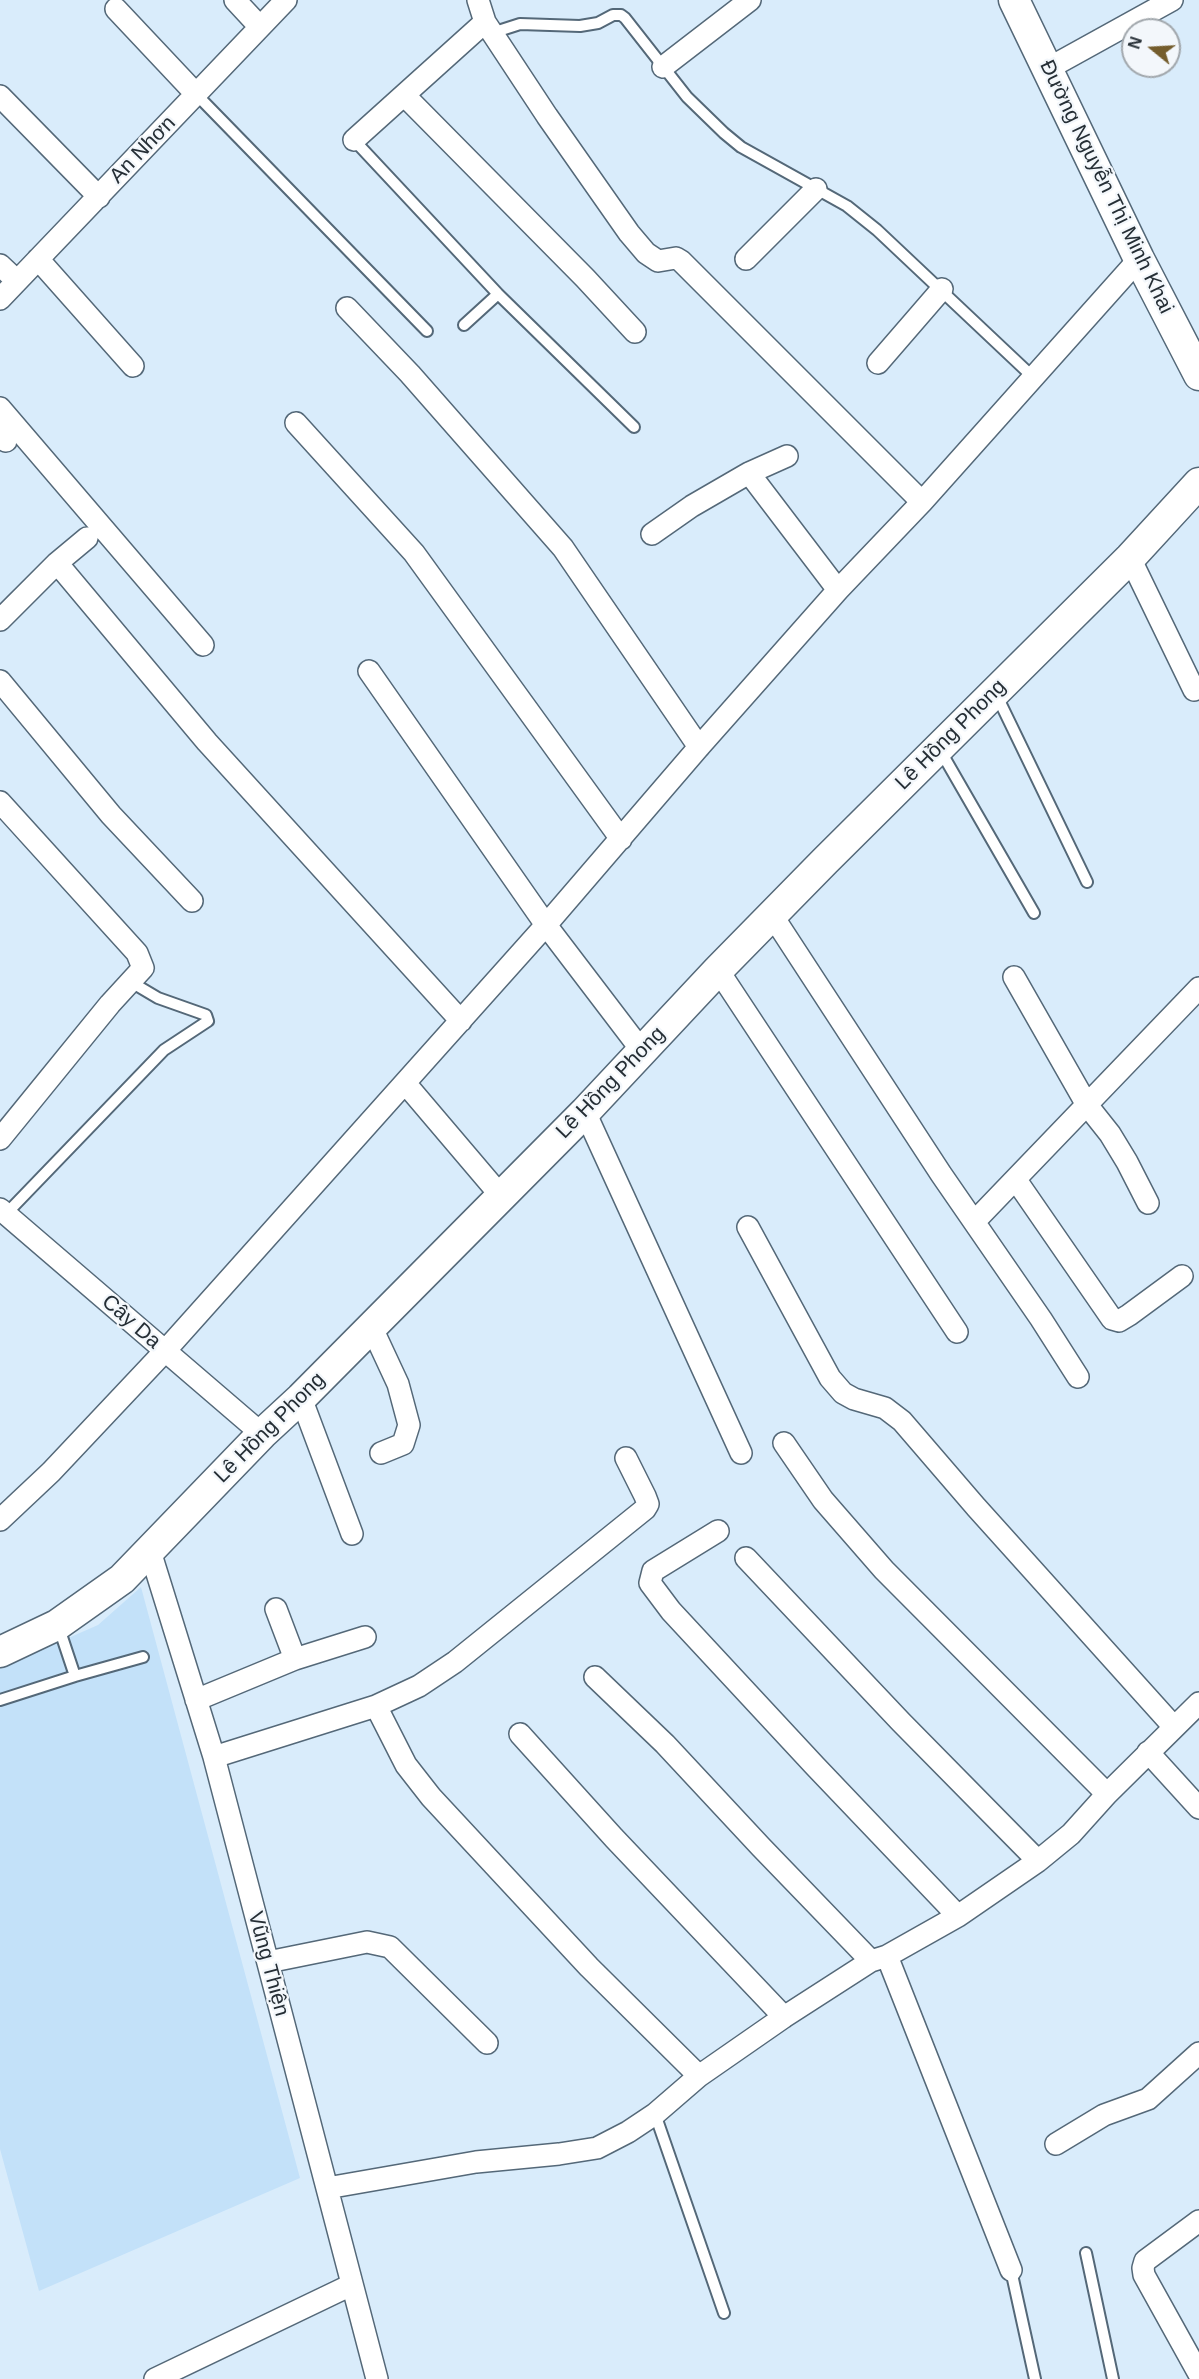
<!DOCTYPE html>
<html>
<head>
<meta charset="utf-8">
<style>
	body { margin:0 }
	#map { position:relative; width:1199px; height:2379px; overflow:hidden; background:#d9ecfb; font-family:Arial,sans-serif }
	canvas { display:block }
	.north { position:absolute; left:1121px; top:18px; width:60px; height:60px; box-sizing:border-box; background:#f3f7fb; border:2px solid #a1a7ac; border-radius:50%; rotate:288deg; font-size:16px; font-weight:700; line-height:24px; text-align:center; color:#252e35 }
	.north::after { content:''; display:block; margin:auto; width:21px; height:27px; background:#745d2d; clip-path:polygon(50% 0,100% 100%,50% 72%,0 100%) }
</style>
</head>
<body>
<div id="map">
<canvas width="1199" height="2379"></canvas>
<div class="north">N</div>
</div>
<script>
const ctx = document.querySelector('canvas').getContext('2d');
ctx.lineJoin = 'round';
function fill(path, color) { ctx.fillStyle = color; ctx.fill(path, 'evenodd'); }
const shape = rows => new Path2D(rows.map(r => 'M' + r).join(''));
function strokePath(path, color, width, dash) { ctx.strokeStyle = color; ctx.lineWidth = width; ctx.lineCap = dash ? 'butt' : 'round'; ctx.setLineDash(dash || []); ctx.stroke(path); }
function write(font, color, halo, rows, align = 'center') {
  ctx.font = font + ' Arial,sans-serif'; ctx.lineWidth = 4.5; ctx.setLineDash([]); ctx.textBaseline = 'middle'; ctx.strokeStyle = halo; ctx.fillStyle = color; for (const [text, x, y, turn = 0] of rows) {
    ctx.save(); ctx.translate(x, y); ctx.rotate((+turn || 0) * Math.PI / 180); ctx.textAlign = isNaN(turn) ? turn : align; if (halo) ctx.strokeText(text, 0, 0); ctx.fillText(text, 0, 0); ctx.restore();
  }
}
const built = shape([
	[141,1587,300,2178,39,2291,0,2149,0,1668,98,1625]
]);
const service = shape([
	[492,33,520,24,580,26,598,23,613,15,621,15,625,18,687,97,724,133,741,147,847,206,877,230,1034,378],
	[196,94,427,331],
	[354,140,498,294,634,427],
	[464,325,498,294],
	[996,694,1087,882],
	[940,750,1034,913],
	[6,1214,164,1050,208,1021,206,1015,158,998,131,982],
	[75,1676,143,1657],
	[0,1700,75,1676,58,1625],
	[655,2114,724,2313],
	[1086,2253,1113,2379],
	[1011,2270,1035,2379]
]);
const minor = shape([
	[235,0,260,27],
	[478,0,485,22,547,116,629,233,646,253,658,261,676,258,681,261,922,502],
	[116,9,196,94],
	[663,67,750,0],
	[1049,68,1172,0],
	[0,96,99,197],
	[405,96,585,278,635,332],
	[354,140,485,22],
	[38,259,133,366],
	[746,259,816,189],
	[0,265,17,281],
	[0,299,286,0],
	[347,308,410,374,563,548,699,747],
	[878,363,942,289],
	[0,408,203,645],
	[296,423,414,553,621,839],
	[0,434,6,441],
	[749,473,838,590],
	[652,534,692,506,749,473,787,456],
	[1130,558,1194,690],
	[57,563,207,742,461,1021],
	[0,620,57,563,87,538],
	[369,671,546,925,642,1051],
	[0,681,111,815,192,901],
	[0,802,137,953,143,968,110,1004,0,1139],
	[772,915,941,1174,1041,1319,1078,1377],
	[718,970,957,1332],
	[1014,977,1087,1105,1110,1134,1127,1162,1148,1203],
	[405,1083,501,1196],
	[585,1112,741,1453],
	[1016,1180,1112,1319,1119,1321,1129,1315,1182,1276],
	[0,1209,262,1434],
	[975,1221,1199,988],
	[748,1227,830,1378,843,1393,854,1399,885,1408,902,1421,976,1507,1174,1727],
	[371,1326,398,1384,409,1425,403,1444,381,1453],
	[301,1398,352,1534],
	[784,1443,823,1500,884,1570,1107,1794],
	[0,1520,51,1472,165,1351,546,925,699,747,838,590,922,502,1139,259],
	[718,1531,653,1571,650,1583,671,1611,815,1766,958,1916],
	[150,1551,214,1757,377,2379],
	[746,1558,901,1722,1038,1861],
	[276,1609,295,1659],
	[595,1677,665,1744,761,1847,871,1961],
	[196,1700,295,1659,365,1637],
	[376,1706,406,1765,431,1797,589,1967,699,2076],
	[520,1734,614,1838,784,2017],
	[1148,1752,1199,1808],
	[214,1757,376,1706,419,1686,455,1662,645,1509,648,1504,645,1496,626,1458],
	[887,1956,1011,2270],
	[268,1962,367,1942,390,1947,487,2043],
	[1056,2144,1104,2115,1148,2099,1199,2053],
	[327,2188,476,2162,559,2154,597,2148,628,2132,655,2114,699,2076,784,2017,871,1961,887,1956,958,1916,1038,1861,1071,1834,1107,1794,1199,1703],
	[1199,2221,1145,2261,1143,2268,1144,2275,1199,2374],
	[155,2379,351,2285]
]);
const secondary = shape([
	[1014,0,1139,259,1199,375],
	[0,1652,57,1625,122,1579,262,1434,301,1398,585,1112,718,970,825,861,1130,558,1199,483]
]);
const streetNames = [
	["An Nhơn",143,150,-46],
	["Đường Nguyễn Thị Minh Khai",1106,187,64],
	["Lê Hồng Phong",951,735,-45],
	["Lê Hồng Phong",611,1083,-46],
	["Cây Da",131,1322,41],
	["Lê Hồng Phong",270,1428,-45],
	["Vũng Thiện",268,1964,75]
];
fill(built, '#c3e1f9');
strokePath(service, '#546878', 14);
strokePath(minor, '#546878', 24);
strokePath(secondary, '#546878', 33);
strokePath(service, '#fff', 10);
strokePath(minor, '#fff', 21);
strokePath(secondary, '#fff', 30);
write('21px', '#252e35', '#f3f7fb', streetNames);
</script>
</body>
</html>
